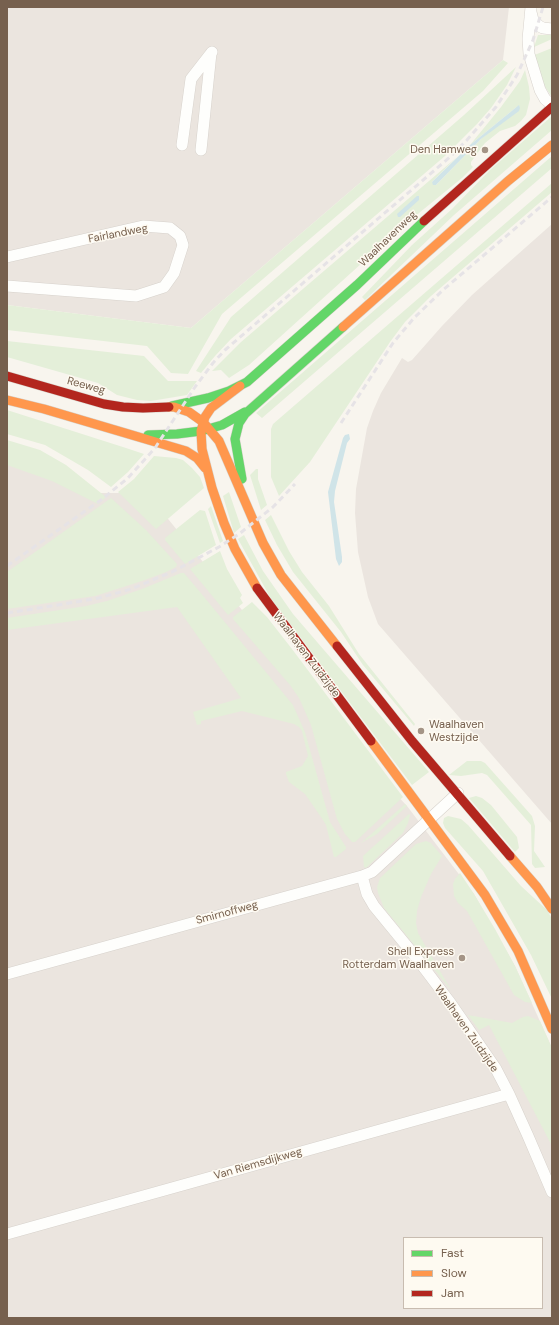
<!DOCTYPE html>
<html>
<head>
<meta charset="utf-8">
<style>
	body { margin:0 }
	#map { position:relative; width:559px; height:1325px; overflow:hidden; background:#f8f5ee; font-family:"DM Sans",sans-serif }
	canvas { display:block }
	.frame { position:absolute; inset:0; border:8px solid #76604e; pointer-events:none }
	.legend { position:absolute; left:403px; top:1237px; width:140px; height:72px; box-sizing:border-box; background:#fefaf1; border:1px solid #c8bcb0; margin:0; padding:5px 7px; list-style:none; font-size:12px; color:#76604e }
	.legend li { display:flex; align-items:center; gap:8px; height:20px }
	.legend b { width:20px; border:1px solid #c8bcb0 }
</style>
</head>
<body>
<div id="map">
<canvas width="559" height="1325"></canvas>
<div class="frame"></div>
<ul class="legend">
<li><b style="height:5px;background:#63d668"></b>Fast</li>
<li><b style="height:5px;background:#ff974d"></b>Slow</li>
<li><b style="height:5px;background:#b3261e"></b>Jam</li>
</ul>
</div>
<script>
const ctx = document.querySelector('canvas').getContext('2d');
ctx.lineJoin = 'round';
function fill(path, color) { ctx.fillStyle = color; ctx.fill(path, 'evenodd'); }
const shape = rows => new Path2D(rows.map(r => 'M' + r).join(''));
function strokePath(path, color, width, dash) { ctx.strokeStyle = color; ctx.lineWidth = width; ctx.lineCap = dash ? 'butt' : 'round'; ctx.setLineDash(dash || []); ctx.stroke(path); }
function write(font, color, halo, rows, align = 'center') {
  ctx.font = font + ' "DM Sans",sans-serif'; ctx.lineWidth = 3; ctx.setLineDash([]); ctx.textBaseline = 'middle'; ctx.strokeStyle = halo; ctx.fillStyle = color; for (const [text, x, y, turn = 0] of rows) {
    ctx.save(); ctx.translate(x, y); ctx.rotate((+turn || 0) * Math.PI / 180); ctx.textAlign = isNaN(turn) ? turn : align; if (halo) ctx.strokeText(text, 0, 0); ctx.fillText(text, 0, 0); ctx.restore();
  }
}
const industrial = shape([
	[7,7,509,7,503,60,191,328,7,305],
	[552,224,552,824,378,624,368,597,358,552,355,513,356,489,367,428,373,411,381,393,402,358,408,362,412,360,442,326,472,295],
	[7,460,86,493,147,493,363,759,407,806,474,894,515,966,552,1048,552,1318,7,1318],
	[404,1238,542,1238,542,1308,404,1308]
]);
const green = shape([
	[538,35,552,35,552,39,534,47],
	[552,48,552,97,540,80,532,56],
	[503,60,508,63,483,91,222,314,188,374,171,373,147,346,7,330,7,305,191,328],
	[516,67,507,85,491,108,477,124,445,156,231,339,215,356,201,373,196,371,231,317,464,115],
	[525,70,529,87,530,99,526,115,521,121,515,126,500,131,485,143,471,162,471,165,473,167,462,178,403,226,249,365,229,378,221,370,212,371,241,342,457,157,432,182,436,185,481,139,519,105,470,145,501,107,520,81],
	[552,116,552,130,454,215,365,300,362,297,412,245,452,209,490,170],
	[552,156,552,168,262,418,256,413],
	[552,183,552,192,431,296,405,322,390,342,310,462,279,496,271,477,271,429,273,424],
	[7,341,144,356,168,381,197,381,187,395,151,401,137,400,117,395,98,383,7,357],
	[7,410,126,448,144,454,128,472,111,487,88,470,45,445,7,434],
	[7,440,40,450,66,465,106,497,98,504,52,481,7,465],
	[154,456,176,458,183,460,192,468,200,477,204,488,156,529,118,492,134,479],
	[256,469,258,469,258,479,267,505,261,510,250,475],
	[229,492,241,527,234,533,223,496],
	[111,498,146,530,177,564,176,567,166,572,142,581,95,596,7,609,7,572],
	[211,506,223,541,220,543,208,509],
	[200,510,205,511,216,545,185,564,165,540,165,538],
	[271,515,289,551,302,572,329,606,359,654,415,724,414,726,363,665,341,632,293,572,277,545,265,520],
	[244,535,263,571,293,614,429,772,412,785,270,597,238,539],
	[220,551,227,569,242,595,240,598,243,603,228,615,190,569],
	[181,573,184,573,200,592,293,705,305,732,330,822,346,847,346,849,336,857,334,857,326,825,323,820,305,794,289,782,286,774,286,772,302,766,308,756,302,731,299,727,294,724,242,711,201,721,201,724,197,725,193,712,241,698,177,607,7,630,7,618,86,606,107,601,142,589],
	[252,602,267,617,292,649,403,797,355,842,352,842,345,834,337,819,311,725,299,698,290,685,233,619,233,617],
	[467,761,481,761,485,763,532,816,535,826,534,851,545,867,535,868,532,864,531,825,487,775,482,773,461,776,449,775],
	[476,796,482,798,491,805,517,837,519,848,515,852,469,798],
	[405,804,407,806,377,834,361,843],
	[409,814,410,815,408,823,403,833,366,868,364,867,363,856],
	[448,816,461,819,468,825,521,886,547,910,552,919,552,999,531,955,483,871,445,828,443,823,444,818],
	[426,841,431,843,442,856,431,874,421,897,417,911,416,923,418,933,451,990,384,908,378,893,377,887,380,878,416,844],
	[460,873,474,894,495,929,515,966,532,1003,525,1002,514,995,467,911,458,903,454,896,453,884,455,879],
	[468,1015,512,1023,523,1017,528,1016,540,1021,552,1048,552,1146,489,1025,479,1030]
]);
const water = shape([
	[519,105,520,108,519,111,481,139,436,185,433,185,432,182,470,145],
	[417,196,419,196,419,200,400,217,398,217,397,214],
	[349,434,350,439,347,443,335,491,334,502,342,557,342,562,339,566,336,559,328,492,343,438,345,435]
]);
const street = shape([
	[531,7,528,39,529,54,540,90,545,99,552,105],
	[531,12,533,20,539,26,543,28,552,29],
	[182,145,191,79,212,52],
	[201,150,211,53],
	[7,257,143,226,170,228,180,236,183,245,174,273,164,287,136,296,7,286],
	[362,876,367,894,374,906,415,956,449,1001,496,1069,509,1094,528,1136,552,1192],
	[7,974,362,876,372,872,458,793],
	[7,1234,509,1094]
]);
const fast = shape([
	[172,406,208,398,229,391,247,382,357,285,424,221],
	[148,435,177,434,201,431,222,425,245,412],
	[242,479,235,439,239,423,245,414,343,327]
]);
const slow = shape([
	[343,327,508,181,552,145],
	[240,386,211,408,205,417,201,431,202,449,212,488,224,523,235,549,257,588],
	[7,400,44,409,186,451,197,458,205,468],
	[169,407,174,407,189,412,203,422,219,441,263,543,281,575,337,646],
	[371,741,485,895,518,951,552,1029],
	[510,856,537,887,552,909]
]);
const jam = shape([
	[424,221,552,107],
	[7,376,104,404,123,407,143,408,169,407],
	[257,588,371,741],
	[337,646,412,741,510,856]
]);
const rail = shape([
	[341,423,393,343,414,318,443,290,552,197],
	[7,566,101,500,128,478,155,448,195,387,213,363,225,350,450,157,467,140,496,107,517,75,533,40,543,7],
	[7,613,58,605,99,598,131,589,172,572,219,547,239,534,273,507,295,484]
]);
const markers = [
	[485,150,4,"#a49486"],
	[421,731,4,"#a49486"],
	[462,958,4,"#a49486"]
];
const poiNames = [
	["Den Hamweg",477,150],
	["Waalhaven",429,725,"left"],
	["Westzijde",429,738,"left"],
	["Shell Express",454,952],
	["Rotterdam Waalhaven",454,965]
];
const streetNames = [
	["Fairlandweg",118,234,-11],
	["Waalhavenweg",388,239,-44],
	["Reeweg",86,386,15],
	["Waalhaven Zuidzijde",306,655,53],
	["Smirnoffweg",227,913,-15],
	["Waalhaven Zuidzijde",466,1029,55],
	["Van Riemsdijkweg",258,1164,-16]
];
fill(industrial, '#ebe5df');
fill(green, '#e4efd9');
fill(water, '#d0e4e8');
strokePath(street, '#d7d2cc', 12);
strokePath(fast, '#d6d1c9', 10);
strokePath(slow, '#d6d1c9', 10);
strokePath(jam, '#d6d1c9', 10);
strokePath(street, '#fefefc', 11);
strokePath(fast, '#63d668', 9);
strokePath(slow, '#ff974d', 9);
strokePath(jam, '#b3261e', 9);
strokePath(rail, '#e6e3e6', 3, [6, 4]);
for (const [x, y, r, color] of markers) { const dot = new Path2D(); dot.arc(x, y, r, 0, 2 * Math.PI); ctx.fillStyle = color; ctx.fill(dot); strokePath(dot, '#fefaf1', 1.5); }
write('11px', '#76604e', '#fefaf1', poiNames, 'right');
write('11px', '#76604e', '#fefaf1', streetNames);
</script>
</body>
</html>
